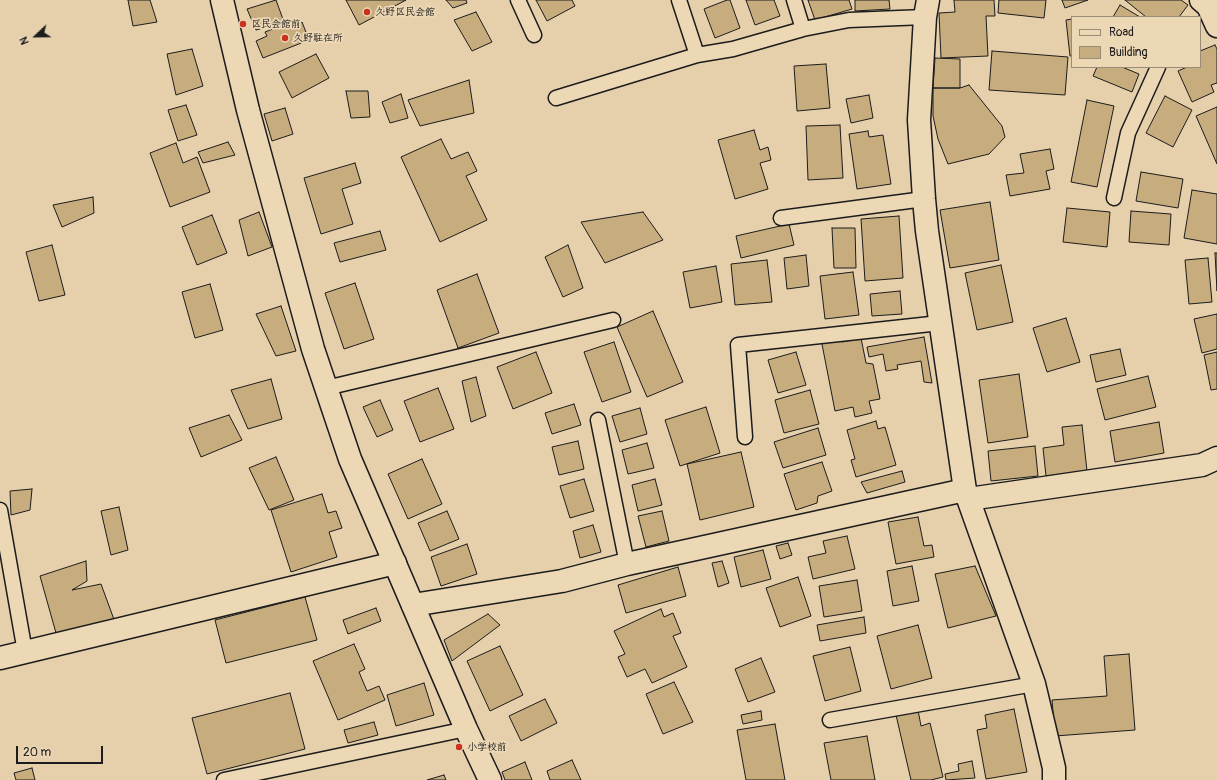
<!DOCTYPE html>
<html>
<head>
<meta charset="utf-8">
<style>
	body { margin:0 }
	#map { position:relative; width:1217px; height:780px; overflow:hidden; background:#e6d0ab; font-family:Pangolin,sans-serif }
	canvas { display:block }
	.legend { position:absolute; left:1071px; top:16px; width:130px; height:52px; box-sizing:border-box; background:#edd8b6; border:1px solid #998d78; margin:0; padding:5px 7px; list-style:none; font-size:12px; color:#1c1c1c }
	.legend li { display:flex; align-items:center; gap:8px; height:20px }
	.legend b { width:20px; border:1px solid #998d78 }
	.north { position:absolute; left:16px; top:16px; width:40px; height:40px; -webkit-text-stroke:3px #edd8b6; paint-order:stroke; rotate:248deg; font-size:11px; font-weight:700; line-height:16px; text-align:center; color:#1c1c1c }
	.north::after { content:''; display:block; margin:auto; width:14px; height:18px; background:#1c1c1c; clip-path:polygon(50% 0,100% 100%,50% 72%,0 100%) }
	.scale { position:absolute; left:16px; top:746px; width:87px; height:18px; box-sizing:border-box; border:2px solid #1c1c1c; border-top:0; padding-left:5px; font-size:12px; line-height:14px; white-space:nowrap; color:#1c1c1c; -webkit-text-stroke:3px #edd8b6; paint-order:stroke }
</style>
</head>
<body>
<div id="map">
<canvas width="1217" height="780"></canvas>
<ul class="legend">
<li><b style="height:5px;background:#edd8b6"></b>Road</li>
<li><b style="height:11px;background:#c7ac7e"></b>Building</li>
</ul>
<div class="north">N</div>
<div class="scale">20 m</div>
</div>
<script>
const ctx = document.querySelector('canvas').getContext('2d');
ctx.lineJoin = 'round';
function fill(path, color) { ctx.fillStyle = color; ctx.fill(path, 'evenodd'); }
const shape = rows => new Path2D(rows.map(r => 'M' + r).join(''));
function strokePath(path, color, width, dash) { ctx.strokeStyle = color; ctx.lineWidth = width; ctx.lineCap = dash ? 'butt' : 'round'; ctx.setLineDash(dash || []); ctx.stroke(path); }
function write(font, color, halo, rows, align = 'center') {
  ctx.font = font + ' Pangolin,"Klee One",sans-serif'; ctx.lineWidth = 3.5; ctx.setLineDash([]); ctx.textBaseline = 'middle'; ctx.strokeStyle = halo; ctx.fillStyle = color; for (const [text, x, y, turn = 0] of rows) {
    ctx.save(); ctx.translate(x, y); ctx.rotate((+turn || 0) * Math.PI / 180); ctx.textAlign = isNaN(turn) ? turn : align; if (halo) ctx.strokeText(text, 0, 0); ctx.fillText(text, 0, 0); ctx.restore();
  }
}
const building = shape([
	[128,0,150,0,157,22,133,26,128,0],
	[276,0,284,22,256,30,247,9,276,0],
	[346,0,406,0,359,25,346,0],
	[446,0,466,0,467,3,453,8,446,0],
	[536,0,572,0,575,6,547,21,536,0],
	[727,0,730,0,740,28,715,38,704,9,727,0],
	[746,0,774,0,780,16,755,25,746,0],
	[808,0,849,0,852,9,815,20,808,0],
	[855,0,889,0,890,9,855,11,855,0],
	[954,0,994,0,995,16,986,16,988,56,941,58,939,13,955,12,954,0],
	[999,0,1046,0,1044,18,998,13,999,0],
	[1062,0,1088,0,1065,8,1062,0],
	[1125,0,1181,0,1188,5,1179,17,1146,17,1125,0],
	[1120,5,1140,17,1113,17,1120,5],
	[476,12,492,42,472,51,454,20,476,12],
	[1072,19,1072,56,1070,56,1066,20,1072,19],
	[294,21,295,25,302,22,309,40,263,58,256,41,267,36,265,32,294,21],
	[1215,45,1217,49,1217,83,1211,85,1214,92,1192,102,1178,71,1187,67,1200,67,1200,51,1215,45],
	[192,49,203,86,176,95,167,54,192,49],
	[992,51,1068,57,1065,95,989,90,992,51],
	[316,54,329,78,292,98,279,72,316,54],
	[935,58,960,59,960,88,933,88,935,58],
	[826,64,830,108,797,111,794,66,826,64],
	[1097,67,1122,67,1139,74,1132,92,1093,76,1097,67],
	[469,80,474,113,420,126,408,100,469,80],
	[969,85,1002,126,1005,137,989,154,948,164,938,139,933,116,933,88,960,88,969,85],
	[346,91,368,91,370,117,351,118,346,91],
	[401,94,408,118,390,123,382,102,401,94],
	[869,95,873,118,851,123,846,99,869,95],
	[1165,96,1192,110,1173,147,1146,133,1165,96],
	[1087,100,1114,106,1097,187,1071,182,1087,100],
	[186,105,197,135,178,141,168,110,186,105],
	[1217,107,1217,164,1196,116,1217,107],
	[285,108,293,134,272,141,264,114,285,108],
	[840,125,843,178,808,180,806,126,840,125],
	[754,130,760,150,768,147,771,160,760,163,768,189,735,199,718,140,754,130],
	[868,131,869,137,883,135,891,184,857,189,849,134,868,131],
	[441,139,451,159,468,152,477,171,466,176,487,220,440,242,401,157,441,139],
	[228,142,235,155,203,163,198,152,228,142],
	[176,143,183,163,197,157,210,192,170,207,150,153,176,143],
	[1050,149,1054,169,1046,171,1050,189,1010,196,1006,175,1024,173,1020,154,1050,149],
	[355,163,361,183,342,189,353,224,321,234,304,178,355,163],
	[1141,172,1183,179,1178,208,1136,201,1141,172],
	[1192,190,1217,194,1217,244,1184,238,1192,190],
	[93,197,94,213,62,227,53,205,93,197],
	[990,202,999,260,950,268,940,210,990,202],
	[1067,208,1110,212,1107,247,1063,242,1067,208],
	[1131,211,1171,214,1169,245,1129,242,1131,211],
	[259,212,272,247,248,256,239,220,259,212],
	[643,212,663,240,605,263,581,222,643,212],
	[212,215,227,253,197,265,182,227,212,215],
	[899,216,903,278,865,281,861,219,899,216],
	[789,224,794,245,741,258,736,236,789,224],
	[832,228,855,228,856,268,834,268,832,228],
	[380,231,386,250,340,262,334,243,380,231],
	[52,245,65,295,39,301,26,252,52,245],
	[568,245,583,288,563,297,545,257,568,245],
	[1215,253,1217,253,1217,291,1215,253],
	[806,255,809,286,787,289,784,258,806,255],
	[1208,258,1212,302,1189,304,1185,260,1208,258],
	[767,260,772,302,735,305,731,264,767,260],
	[1001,265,1013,322,977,330,965,273,1001,265],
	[716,266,722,302,690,308,683,272,716,266],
	[853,272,859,315,825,319,820,276,853,272],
	[477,274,499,333,458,348,437,290,477,274],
	[355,283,374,339,344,349,325,293,355,283],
	[210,284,223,330,195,338,182,292,210,284],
	[900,291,902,314,872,316,870,294,900,291],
	[281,306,296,351,276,356,256,314,281,306],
	[653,311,683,382,647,397,617,327,653,311],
	[1217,314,1217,349,1202,353,1194,319,1217,314],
	[1066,318,1080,362,1047,372,1033,328,1066,318],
	[841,336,842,342,861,338,866,363,873,364,880,399,869,401,872,413,855,417,853,407,835,411,821,339,841,336],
	[924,337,932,383,924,382,921,361,897,365,898,369,886,371,883,354,869,357,867,347,924,337],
	[614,342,631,392,602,402,584,352,614,342],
	[1120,349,1126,375,1096,382,1090,355,1120,349],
	[536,352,552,393,513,409,497,367,536,352],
	[796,352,806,385,778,393,768,360,796,352],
	[1217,352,1217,389,1211,390,1204,355,1217,352],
	[1019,374,1028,437,988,443,979,380,1019,374],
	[1148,376,1156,407,1105,420,1097,389,1148,376],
	[476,377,486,416,471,422,462,381,476,377],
	[271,379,282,419,248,429,231,390,271,379],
	[438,388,454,429,420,442,404,401,438,388],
	[810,390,819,424,784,433,775,400,810,390],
	[380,400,393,430,377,437,363,407,380,400],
	[574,404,581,425,552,434,545,413,574,404],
	[706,407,720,453,680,466,665,420,706,407],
	[640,408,647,434,620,442,612,416,640,408],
	[229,415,242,440,201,457,189,428,229,415],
	[876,421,878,429,885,427,896,465,856,477,851,460,855,459,847,430,876,421],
	[1159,422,1164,453,1115,462,1110,431,1159,422],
	[1082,425,1087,471,1046,476,1043,448,1064,445,1062,427,1082,425],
	[818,428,826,455,783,468,774,442,818,428],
	[578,441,584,469,559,475,552,447,578,441],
	[647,443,654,468,628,474,622,450,647,443],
	[1035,446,1038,476,991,481,988,451,1035,446],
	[741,452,754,507,700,520,687,464,741,452],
	[276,457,294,500,269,510,249,468,276,457],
	[422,459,442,504,408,519,388,474,422,459],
	[822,462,832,491,818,496,817,503,796,510,784,474,822,462],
	[902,471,905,482,867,493,861,482,902,471],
	[584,479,594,511,570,518,560,486,584,479],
	[655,479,662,505,638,511,632,485,655,479],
	[32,489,30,510,11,515,10,491,32,489],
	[322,494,328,513,336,511,342,528,329,532,337,557,291,572,271,510,322,494],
	[119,507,128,550,111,555,101,511,119,507],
	[447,511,459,539,430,551,418,523,447,511],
	[662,511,669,541,646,547,638,516,662,511],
	[918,517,924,546,932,545,934,557,896,564,888,522,918,517],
	[593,525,601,552,580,558,573,531,593,525],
	[847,536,855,569,813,579,808,557,826,553,823,541,847,536],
	[788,543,792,555,780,559,776,546,788,543],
	[467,544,477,574,441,586,431,557,467,544],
	[763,550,771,579,741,587,734,557,763,550],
	[86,561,87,581,72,590,101,584,116,625,56,633,40,576,86,561],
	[722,561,729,583,718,587,712,563,722,561],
	[912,566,919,601,893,606,887,571,912,566],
	[975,566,996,616,948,628,935,574,975,566],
	[678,567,686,596,626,613,618,585,678,567],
	[798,577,811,616,780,627,766,588,798,577],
	[857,580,862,611,824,617,819,586,857,580],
	[305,597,317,640,226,663,215,620,305,597],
	[376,608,381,621,348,634,343,620,376,608],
	[661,609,664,617,673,613,681,633,673,636,687,667,652,683,645,669,627,677,618,657,625,654,614,631,661,609],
	[488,614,500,625,452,661,444,640,488,614],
	[864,617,866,633,820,641,817,625,864,617],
	[918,625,932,678,891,689,877,636,918,625],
	[354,644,365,669,359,672,367,691,379,686,385,700,338,720,313,661,354,644],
	[500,646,523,695,490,711,467,661,500,646],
	[850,647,861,691,825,701,813,656,850,647],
	[1129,654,1135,730,1055,736,1052,700,1107,696,1104,656,1129,654],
	[761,658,775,692,748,702,735,669,761,658],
	[674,682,693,722,663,734,646,694,674,682],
	[424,683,434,715,396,726,387,695,424,683],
	[290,693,305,749,207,774,192,718,290,693],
	[545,699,557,723,521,741,509,716,545,699],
	[1014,709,1027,772,986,779,977,730,987,728,985,715,1014,709],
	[918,710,921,726,930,723,943,777,931,780,911,780,896,715,918,710],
	[761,711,762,720,743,724,741,715,761,711],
	[374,722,378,735,348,743,344,730,374,722],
	[775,724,785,780,746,780,737,730,775,724],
	[867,736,875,780,831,780,824,743,867,736],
	[572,760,581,780,550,780,547,771,572,760],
	[972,761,975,778,946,780,945,774,959,771,958,764,972,761],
	[525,762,532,780,505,780,502,772,525,762],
	[32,768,35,780,16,780,14,773,32,768],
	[444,775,446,780,427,780,444,775]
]);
const service = shape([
	[518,0,534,35],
	[679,0,697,55],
	[794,0,803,29],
	[556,98,697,55,733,49,803,29,849,20,925,17],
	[1114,198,1128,133,1158,67],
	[781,218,924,199],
	[326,388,613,320],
	[598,420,627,564],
	[745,437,738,345,940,323],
	[0,510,25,652],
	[830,720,1034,684],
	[224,780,466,729]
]);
const minor = shape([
	[928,0,925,17,919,120,924,199,927,231,965,490,1034,684,1054,768,1054,780],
	[1201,0,1208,6,1217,26],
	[969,499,1202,465,1217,458],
	[413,605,562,581,627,564,965,490],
	[0,658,395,563]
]);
const tertiary = shape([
	[222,0,248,110,313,349,350,459,466,729,490,780]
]);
const markers = [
	[367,12,4,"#c8321e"],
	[243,24,4,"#c8321e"],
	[285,38,4,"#c8321e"],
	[459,747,4,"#c8321e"]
];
const poiNames = [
	["久野区民会館",375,12],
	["区民会館前",251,24],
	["久野駐在所",293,38],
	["小学校前",467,747]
];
fill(building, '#c7ac7e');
strokePath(building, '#1c1c1c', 1);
strokePath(service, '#1c1c1c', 17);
strokePath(minor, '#1c1c1c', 25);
strokePath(tertiary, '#1c1c1c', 25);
strokePath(service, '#edd8b6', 14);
strokePath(minor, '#edd8b6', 22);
strokePath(tertiary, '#edd8b6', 22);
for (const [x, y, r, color] of markers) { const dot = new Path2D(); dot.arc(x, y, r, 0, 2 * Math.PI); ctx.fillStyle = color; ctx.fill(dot); strokePath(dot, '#edd8b6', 1.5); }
write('bold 10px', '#1c1c1c', '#edd8b6', poiNames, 'left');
</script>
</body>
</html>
